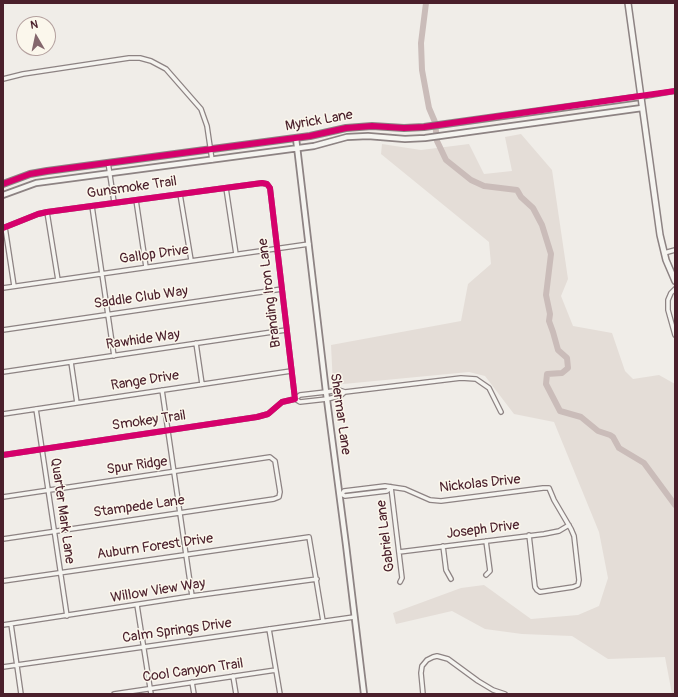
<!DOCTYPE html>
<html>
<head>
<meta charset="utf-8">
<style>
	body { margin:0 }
	#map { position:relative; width:678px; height:697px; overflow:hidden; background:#f0ede8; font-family:Pangolin,sans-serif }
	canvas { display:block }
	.frame { position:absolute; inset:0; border:4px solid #4a1f2b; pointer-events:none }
	.north { position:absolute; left:16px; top:16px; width:40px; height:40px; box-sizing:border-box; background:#fbf7ec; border:1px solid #b4a19f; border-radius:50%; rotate:351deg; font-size:11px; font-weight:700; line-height:16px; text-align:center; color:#4a1f2b }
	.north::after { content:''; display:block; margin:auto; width:14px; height:18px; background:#84676d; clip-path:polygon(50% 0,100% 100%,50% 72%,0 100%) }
</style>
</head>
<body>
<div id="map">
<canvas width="678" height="697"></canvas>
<div class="frame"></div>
<div class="north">N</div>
</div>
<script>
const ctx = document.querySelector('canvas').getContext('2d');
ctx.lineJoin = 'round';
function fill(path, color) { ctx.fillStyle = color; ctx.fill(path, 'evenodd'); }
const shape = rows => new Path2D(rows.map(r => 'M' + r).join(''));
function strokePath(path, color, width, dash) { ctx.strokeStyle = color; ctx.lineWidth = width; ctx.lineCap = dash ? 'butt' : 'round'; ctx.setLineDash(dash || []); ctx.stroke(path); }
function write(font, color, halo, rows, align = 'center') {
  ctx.font = font + ' Pangolin,sans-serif'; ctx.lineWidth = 3; ctx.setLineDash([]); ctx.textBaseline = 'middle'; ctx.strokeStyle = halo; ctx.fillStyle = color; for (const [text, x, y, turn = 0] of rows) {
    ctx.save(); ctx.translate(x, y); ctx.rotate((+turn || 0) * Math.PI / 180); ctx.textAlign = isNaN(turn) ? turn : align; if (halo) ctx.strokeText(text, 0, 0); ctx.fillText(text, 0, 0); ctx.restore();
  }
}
const green = shape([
	[521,134,552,170,568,279,561,296,573,326,612,333,625,371,633,379,659,375,675,384,675,694,672,694,665,657,608,659,572,636,522,634,485,629,452,611,396,624,393,613,461,588,484,585,531,619,578,615,599,606,608,578,599,532,554,422,514,414,485,376,469,372,333,385,331,345,461,321,468,284,491,264,489,242,381,154,382,144,421,150,469,144,484,174,512,171,505,137]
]);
const river = shape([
	[426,3,421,43,422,70,429,108,435,122,437,141,446,160,471,180,484,186,517,190,521,197,533,208,542,225,551,254,546,295,550,314,549,321,553,332,558,350,567,358,568,368,562,373,547,374,546,384,560,411,581,417,598,431,610,435,613,437,619,448,644,463,675,505]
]);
const minor = shape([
	[3,79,23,74,129,58,140,58,151,61,166,69,201,109,207,126,212,160],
	[641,97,675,91],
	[108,162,114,202],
	[226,188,236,254],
	[180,194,191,260],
	[136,200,146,267],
	[92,206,114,356],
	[47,212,58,280],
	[5,227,14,286],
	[3,228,38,214,47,212,262,183,267,184,270,188,295,399,282,402,268,414,257,417,3,455],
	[664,253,675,250],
	[3,288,309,244],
	[675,289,671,293,668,300,668,310,675,335],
	[3,330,282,289],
	[196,343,202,384],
	[71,362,77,403],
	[3,372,286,330],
	[162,390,192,596],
	[345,392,339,390,326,392,300,395,295,399,300,402,327,399,340,396,345,392,461,378,476,379,489,388,501,412],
	[36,409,67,616],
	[3,414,291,371],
	[391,487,402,578,400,582],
	[341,494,345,496,387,491,391,487],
	[342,494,344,491,385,486,405,489,430,500,441,501,543,488,549,488,554,500,571,529,574,536,579,580,578,585,573,587,540,592,537,590,535,587,529,535],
	[3,497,270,457,275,461,280,492,279,497,274,499,3,539],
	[486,541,490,571,486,575],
	[443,546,446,570,451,579],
	[399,552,544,534,559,531,569,525],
	[3,581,309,537,323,621],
	[137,605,151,694],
	[11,624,21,694],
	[3,625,192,596,317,579],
	[269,629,280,694],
	[3,667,354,617],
	[233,676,236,694],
	[192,682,194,694],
	[114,694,276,670],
	[423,694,421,673,422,666,427,660,433,657,437,656,448,659,478,681,493,690,505,694]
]);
const tertiary = shape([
	[296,138,326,392,346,545,364,694],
	[3,184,30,174,47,171,250,144,310,136,346,128,372,126,404,128,424,127,640,97],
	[3,195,36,183,314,146,347,137,368,136,405,139,425,138,642,108]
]);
const secondary = shape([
	[628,3,660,235,666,260,675,281]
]);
const cycleway = shape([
	[3,184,30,174,47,171,250,144,310,136,346,128,372,126,404,128,424,127,675,91],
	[3,228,38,214,47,212,262,183,267,184,270,188,295,399,282,402,268,414,257,417,3,455]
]);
const streetNames = [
	["Myrick Lane",319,121,-10],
	["Gunsmoke Trail",132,188,-8],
	["Gallop Drive",154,255,-8],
	["Branding Iron Lane",270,293,-97],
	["Saddle Club Way",141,298,-8],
	["Rawhide Way",143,340,-8],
	["Range Drive",145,381,-9],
	["Shermar Lane",340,414,82],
	["Smokey Trail",149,421,-8],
	["Spur Ridge",137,466,-8],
	["Nickolas Drive",480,484,-6],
	["Stampede Lane",139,507,-8],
	["Quarter Mark Lane",62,511,82],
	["Joseph Drive",483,530,-7],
	["Gabriel Lane",386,536,-97],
	["Auburn Forest Drive",155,547,-8],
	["Willow View Way",158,591,-9],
	["Calm Springs Drive",177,631,-8],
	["Cool Canyon Trail",193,671,-8]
];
fill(green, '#e4ddd7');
strokePath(river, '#cabcb9', 6);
strokePath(minor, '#8d8383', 6);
strokePath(tertiary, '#8d8383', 8);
strokePath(secondary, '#8d8383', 8);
strokePath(minor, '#f5f4f0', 3.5);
strokePath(tertiary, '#f5f4f0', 4.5);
strokePath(secondary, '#f5f4f0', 5);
strokePath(cycleway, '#d6006c', 6);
write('14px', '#4a1f2b', '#fbf7ec', streetNames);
</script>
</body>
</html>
